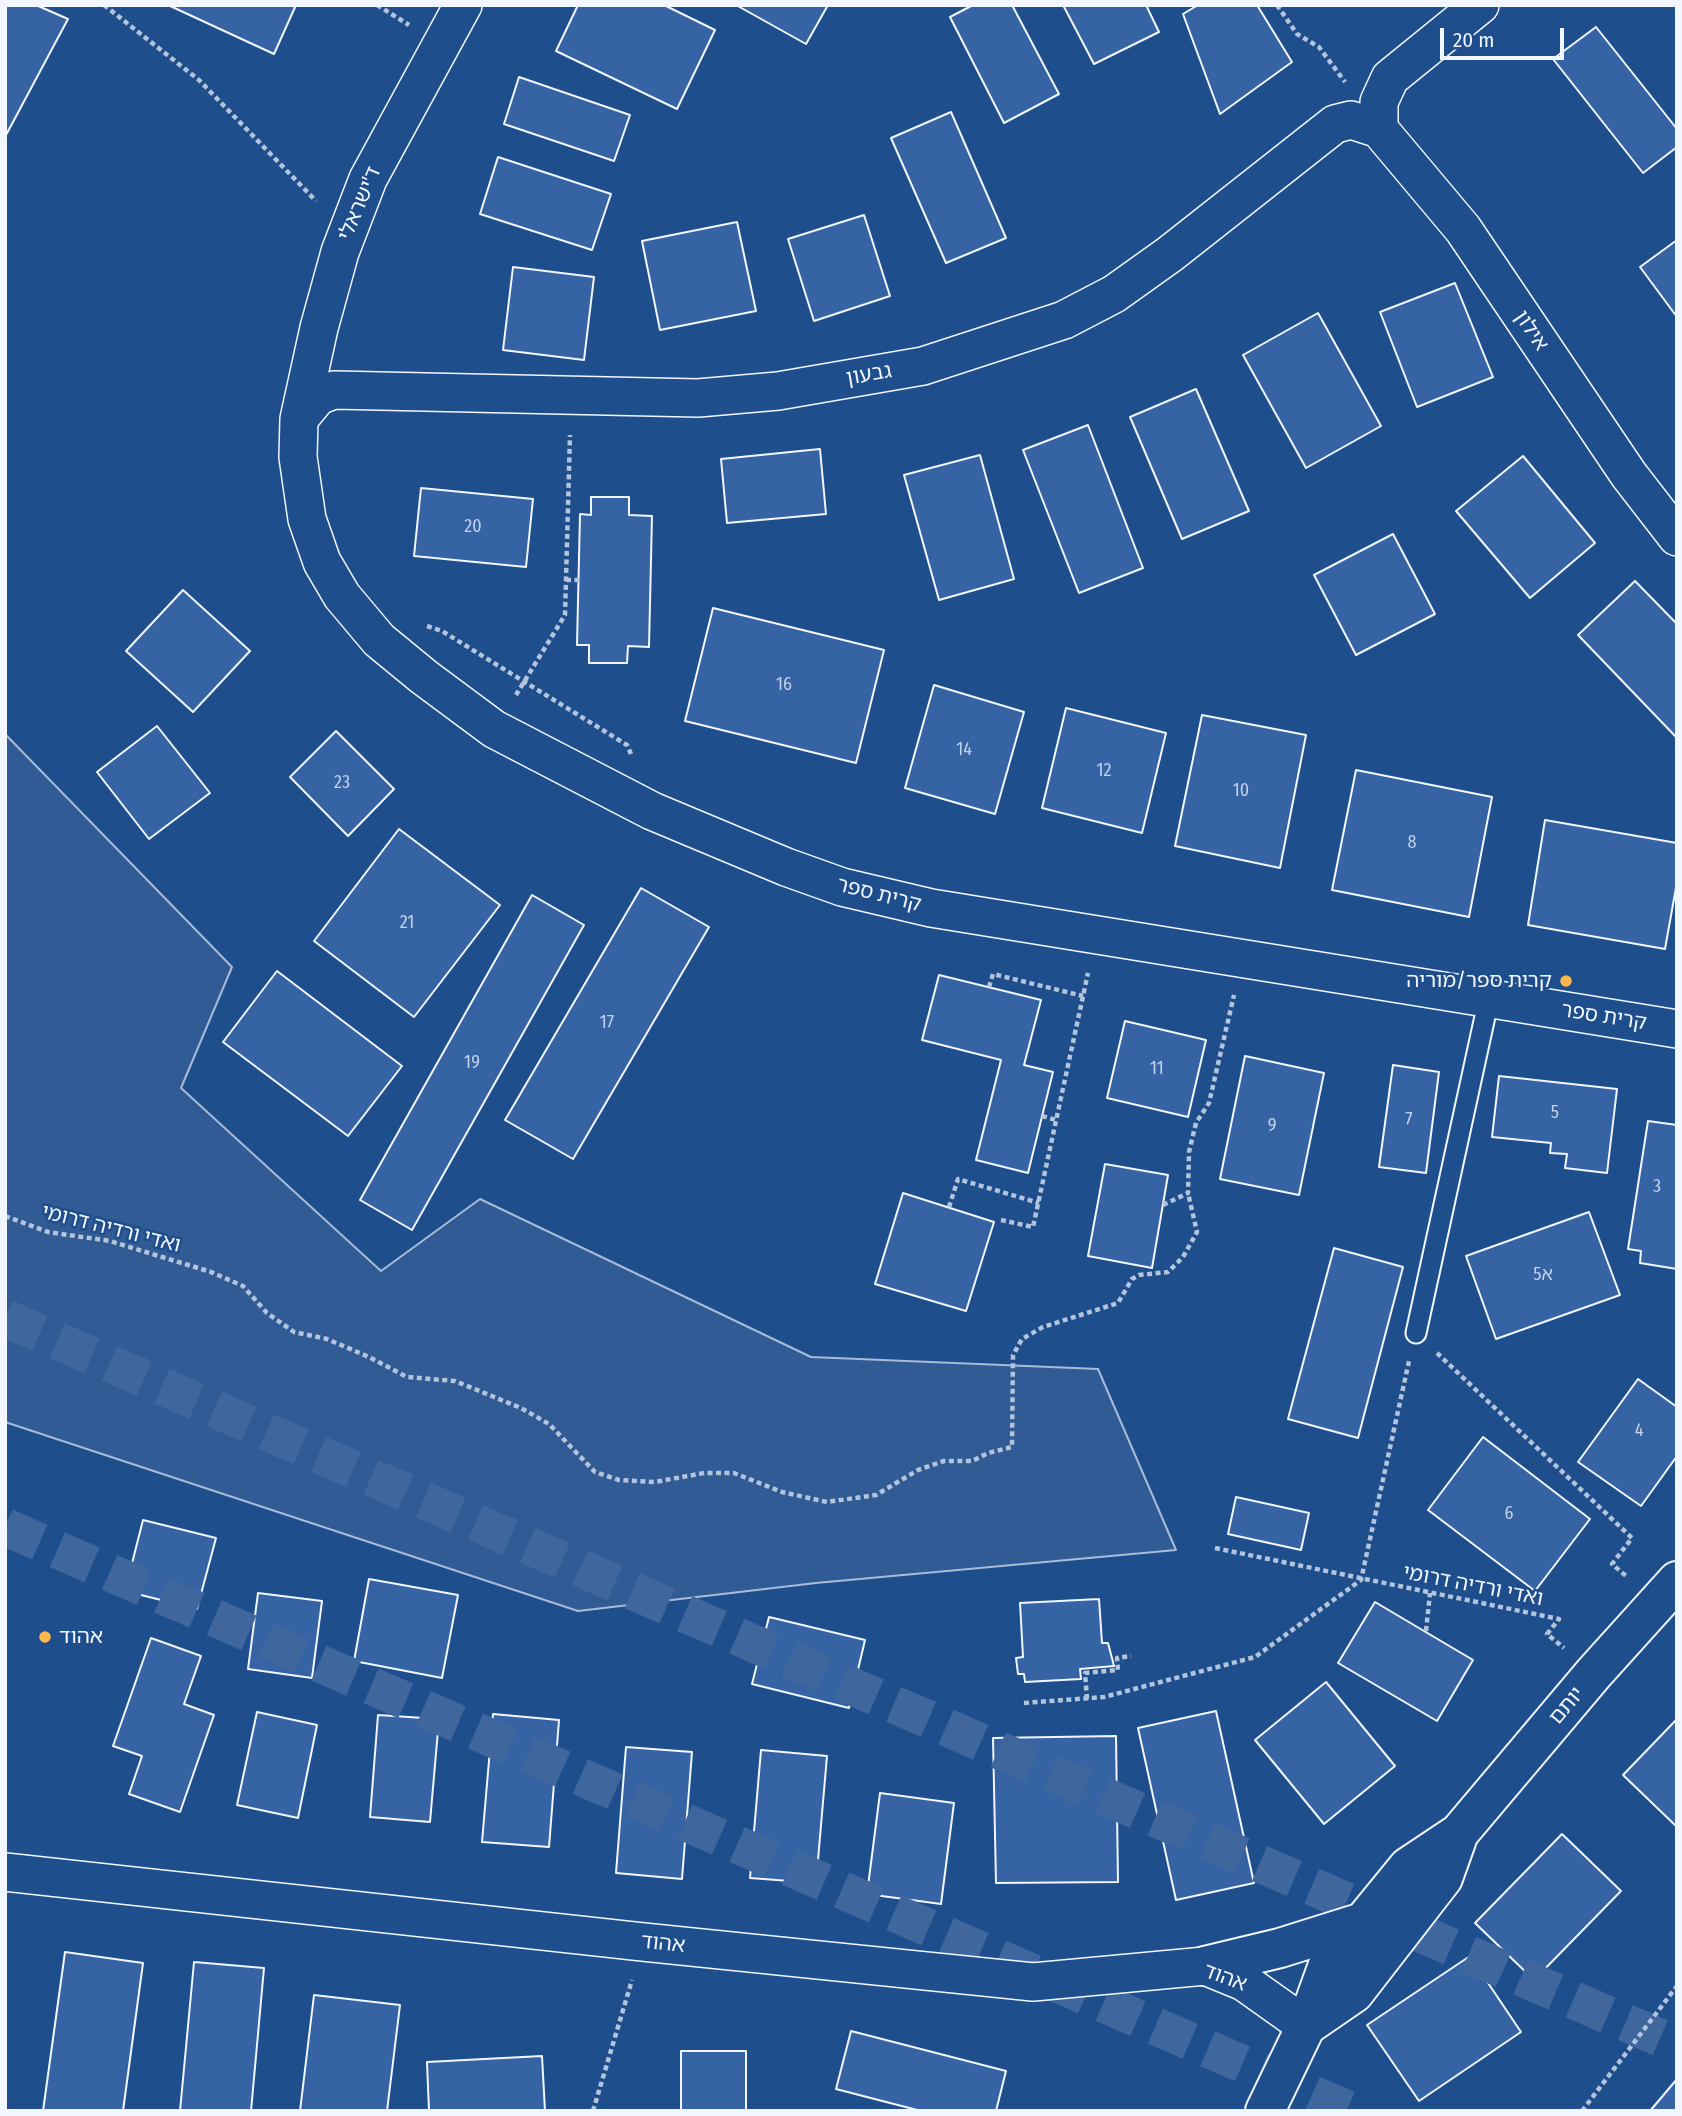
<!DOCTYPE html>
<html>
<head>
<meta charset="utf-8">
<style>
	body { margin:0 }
	#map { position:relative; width:1682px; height:2116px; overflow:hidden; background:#1f4e8c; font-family:"Fira Sans Condensed",sans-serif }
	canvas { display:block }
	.frame { position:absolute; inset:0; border:7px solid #f2f6ff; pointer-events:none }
	.scale { position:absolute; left:1440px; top:28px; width:124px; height:32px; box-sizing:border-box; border:4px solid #f2f6ff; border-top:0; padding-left:9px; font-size:21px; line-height:24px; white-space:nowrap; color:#f2f6ff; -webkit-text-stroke:5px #1f4e8c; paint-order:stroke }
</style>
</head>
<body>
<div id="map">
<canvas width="1682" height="2116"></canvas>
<div class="frame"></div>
<div class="scale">20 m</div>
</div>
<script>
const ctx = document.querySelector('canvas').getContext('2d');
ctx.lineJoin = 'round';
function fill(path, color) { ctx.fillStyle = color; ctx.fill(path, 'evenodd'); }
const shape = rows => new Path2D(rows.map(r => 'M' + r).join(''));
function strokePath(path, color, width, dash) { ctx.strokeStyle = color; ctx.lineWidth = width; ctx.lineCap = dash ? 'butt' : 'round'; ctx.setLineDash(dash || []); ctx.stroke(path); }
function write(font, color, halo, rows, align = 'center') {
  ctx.font = font + ' "Fira Sans Condensed","Noto Sans Hebrew",sans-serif'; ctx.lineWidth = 5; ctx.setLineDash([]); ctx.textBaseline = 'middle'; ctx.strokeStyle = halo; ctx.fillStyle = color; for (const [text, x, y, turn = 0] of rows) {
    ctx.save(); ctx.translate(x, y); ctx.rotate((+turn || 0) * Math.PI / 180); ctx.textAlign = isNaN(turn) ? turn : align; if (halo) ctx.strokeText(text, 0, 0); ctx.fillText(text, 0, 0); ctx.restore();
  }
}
const built = shape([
	[5,734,232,967,181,1088,381,1271,480,1199,811,1357,1098,1369,1176,1550,816,1583,578,1611,5,1422,5,734]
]);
const building = shape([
	[5,5,36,5,68,19,5,137,5,5],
	[168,5,296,5,274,54,168,5],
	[578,5,664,5,715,30,677,109,556,51,578,5],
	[736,5,828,5,806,44,736,5],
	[973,5,1012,5,1059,94,1004,123,950,17,973,5],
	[1063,5,1146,5,1159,32,1094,64,1063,5],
	[1198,5,1257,5,1292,62,1220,114,1183,14,1198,5],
	[1596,27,1677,129,1677,147,1643,173,1553,59,1596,27],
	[519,77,630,115,614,161,504,124,519,77],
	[951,112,1006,238,946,263,891,138,951,112],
	[498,157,611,194,592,250,480,214,498,157],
	[864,215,890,296,814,321,788,239,864,215],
	[737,222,756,311,660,330,642,241,737,222],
	[1677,240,1677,317,1640,267,1677,240],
	[513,267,594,277,584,360,503,350,513,267],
	[1455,283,1493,377,1417,407,1380,312,1455,283],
	[1318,313,1381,426,1306,468,1243,355,1318,313],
	[1196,389,1249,511,1182,539,1130,417,1196,389],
	[1088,425,1143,568,1079,593,1023,450,1088,425],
	[820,449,826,514,727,523,721,459,820,449],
	[980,455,1014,579,939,600,904,475,980,455],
	[1523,456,1595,543,1530,598,1456,511,1523,456],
	[421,488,533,499,526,567,414,556,421,488],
	[591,497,629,497,629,515,652,516,649,647,628,646,627,663,589,663,589,645,577,645,580,514,591,515,591,497],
	[1393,534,1435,614,1356,655,1314,575,1393,534],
	[1635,581,1677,624,1677,738,1578,635,1635,581],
	[183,590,250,651,193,712,126,651,183,590],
	[713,608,884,650,856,763,685,721,713,608],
	[934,685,1024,712,995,814,905,788,934,685],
	[1066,708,1166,733,1142,833,1042,808,1066,708],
	[1202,715,1306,735,1280,868,1175,846,1202,715],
	[157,726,210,793,149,839,97,772,157,726],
	[336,731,394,789,348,836,290,777,336,731],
	[1356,770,1492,797,1469,917,1332,890,1356,770],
	[1545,820,1677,843,1677,882,1665,949,1528,925,1545,820],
	[399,829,500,905,414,1017,314,941,399,829],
	[641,888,709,927,573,1159,505,1120,641,888],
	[532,895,584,925,412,1230,360,1200,532,895],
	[277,971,402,1066,348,1136,223,1042,277,971],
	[939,975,1041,1000,1024,1065,1053,1072,1028,1173,976,1160,1001,1060,922,1040,939,975],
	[1125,1021,1206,1040,1188,1117,1107,1098,1125,1021],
	[1245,1056,1324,1073,1299,1195,1220,1179,1245,1056],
	[1393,1065,1439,1072,1426,1173,1379,1167,1393,1065],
	[1499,1076,1617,1089,1607,1173,1565,1168,1567,1154,1550,1153,1551,1143,1492,1137,1499,1076],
	[1648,1121,1677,1125,1677,1269,1640,1263,1641,1251,1628,1249,1648,1121],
	[1105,1164,1168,1175,1152,1268,1088,1256,1105,1164],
	[903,1193,994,1222,966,1311,875,1284,903,1193],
	[1589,1212,1620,1295,1496,1339,1466,1256,1589,1212],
	[1334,1248,1403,1267,1358,1438,1288,1419,1334,1248],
	[1638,1379,1677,1407,1677,1456,1641,1506,1578,1462,1638,1379],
	[1483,1437,1590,1519,1535,1591,1428,1510,1483,1437],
	[1236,1497,1309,1513,1301,1550,1228,1534,1236,1497],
	[143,1520,216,1538,197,1609,125,1591,143,1520],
	[369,1579,458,1595,442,1678,354,1661,369,1579],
	[258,1593,322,1601,312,1678,248,1669,258,1593],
	[1099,1599,1102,1643,1108,1643,1114,1666,1080,1669,1081,1679,1025,1682,1024,1674,1018,1674,1016,1658,1023,1657,1020,1603,1099,1599],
	[1375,1602,1473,1660,1437,1721,1338,1663,1375,1602],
	[769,1617,865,1640,849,1708,752,1684,769,1617],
	[151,1638,201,1656,184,1704,214,1715,180,1812,129,1794,142,1756,113,1746,151,1638],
	[1326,1682,1395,1766,1324,1824,1255,1740,1326,1682],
	[1216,1711,1254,1883,1176,1900,1138,1728,1216,1711],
	[257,1712,317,1725,298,1818,237,1805,257,1712],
	[493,1714,559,1720,549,1847,482,1842,493,1714],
	[378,1715,439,1719,430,1822,370,1817,378,1715],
	[1677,1719,1677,1827,1623,1775,1677,1719],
	[1116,1736,1118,1882,996,1883,993,1738,1116,1736],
	[626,1747,692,1752,682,1879,616,1873,626,1747],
	[761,1750,827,1756,816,1883,750,1878,761,1750],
	[880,1793,954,1803,941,1904,867,1894,880,1793],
	[1562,1834,1621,1891,1534,1980,1475,1923,1562,1834],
	[65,1952,143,1963,123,2111,43,2111,65,1952],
	[1470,1956,1521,2032,1419,2101,1367,2025,1470,1956],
	[194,1962,264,1968,251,2111,180,2111,194,1962],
	[314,1995,400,2005,387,2111,300,2111,314,1995],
	[851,2031,1006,2071,996,2111,921,2111,836,2089,851,2031],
	[681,2051,746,2051,746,2111,681,2111,681,2051],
	[542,2056,545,2111,429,2111,427,2062,542,2056],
	[1677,2079,1677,2111,1650,2111,1677,2079]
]);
const trunkTunnel = shape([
	[5,1318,1677,2045],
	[5,1527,1351,2111]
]);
const path = shape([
	[104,5,199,80,316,201],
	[377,5,409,25],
	[1277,5,1297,34,1319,47,1345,82],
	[566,580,579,580],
	[427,626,442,631,627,745,631,754],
	[516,695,565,615,570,435],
	[989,987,993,974,1083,996],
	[1042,1116,1056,1120],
	[1163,1205,1188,1193,1189,1152,1196,1123,1209,1103,1234,995],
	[949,1207,958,1179,1039,1203],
	[5,1216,48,1232,110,1241,211,1272,243,1286,267,1313,294,1332,327,1339,369,1357,407,1377,455,1381,521,1408,549,1424,595,1472,619,1480,655,1482,704,1473,734,1473,782,1492,827,1502,876,1495,918,1470,944,1461,972,1461,988,1453,1012,1447,1013,1355,1022,1339,1043,1327,1118,1303,1132,1279,1139,1275,1168,1272,1183,1257,1197,1232,1188,1193],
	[1001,1220,1033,1227,1088,973],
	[1437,1353,1632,1538,1612,1564,1626,1576],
	[1215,1548,1559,1619,1547,1634,1564,1648],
	[1426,1631,1430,1593],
	[1087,1699,1085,1673,1118,1670,1117,1658,1131,1656],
	[1024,1703,1104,1697,1255,1657,1361,1580,1409,1361],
	[593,2111,632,1980],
	[1582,2111,1677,1986]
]);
const service = shape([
	[1416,1333,1489,998]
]);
const minor = shape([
	[463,5,368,179,340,252,319,328,299,419,298,457,307,519,322,562,342,596,379,640,424,677,494,729,652,811,786,867,842,887,931,908,1677,1029],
	[1379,129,1379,102,1390,78,1480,5],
	[299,419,318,396,334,390,698,398,778,391,923,366,1064,320,1114,294,1170,254,1335,124,1351,120,1379,129,1463,229,1629,475,1677,537],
	[5,1872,643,1942,1033,1982,1205,1966,1244,1982,1306,2026]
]);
const tertiary = shape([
	[1205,1966,1280,1948,1363,1922],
	[1306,2026,1354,1993,1443,1878,1459,1833],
	[1265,2111,1306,2026,1328,1965,1408,1867,1459,1833,1594,1673,1677,1581]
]);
const markers = [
	[1566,981,7,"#ffb74d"],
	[45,1637,7,"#ffb74d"]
];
const numberNames = [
	["20",473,527],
	["16",784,685],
	["14",964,750],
	["12",1104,771],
	["23",342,783],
	["10",1241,791],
	["8",1412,843],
	["21",407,923],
	["17",607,1023],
	["19",472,1063],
	["11",1157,1069],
	["5",1555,1113],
	["7",1409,1120],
	["9",1272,1126],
	["3",1657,1187],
	["5א",1543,1275],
	["4",1639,1431],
	["6",1509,1514]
];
const streetNames = [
	["ד'ישראלי",360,204,-67],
	["אילון",1531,331,56],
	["גבעון",869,375,-10],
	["קרית ספר",879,895,14],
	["קרית ספר",1604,1017,9],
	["ואדי ורדיה דרומי",111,1229,14],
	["ואדי ורדיה דרומי",1473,1586,11],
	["יותם",1567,1706,-50],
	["אהוד",663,1944,6],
	["אהוד",1225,1978,20]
];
const poiNames = [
	["קרית ספר/מוריה",1552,981],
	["אהוד",59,1637,"left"]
];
fill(built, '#305b95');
strokePath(built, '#a8bbd7', 2);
fill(building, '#3563a3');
strokePath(building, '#f2f6ff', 2);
strokePath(trunkTunnel, '#3f679d', 38, [38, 19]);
strokePath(service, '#f2f6ff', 23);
strokePath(minor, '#f2f6ff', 40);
strokePath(tertiary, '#f2f6ff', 42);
strokePath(path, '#b3c4dc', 4.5, [5, 3.5]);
strokePath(service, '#1f4e8c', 19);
strokePath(minor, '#1f4e8c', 37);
strokePath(tertiary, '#1f4e8c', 38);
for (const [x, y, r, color] of markers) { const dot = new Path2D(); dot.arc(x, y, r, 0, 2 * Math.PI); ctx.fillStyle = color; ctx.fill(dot); strokePath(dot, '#1f4e8c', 2.5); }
write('18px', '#c3d1e8', null, numberNames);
write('21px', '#f2f6ff', '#1f4e8c', streetNames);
write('21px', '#f2f6ff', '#1f4e8c', poiNames, 'right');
</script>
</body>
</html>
